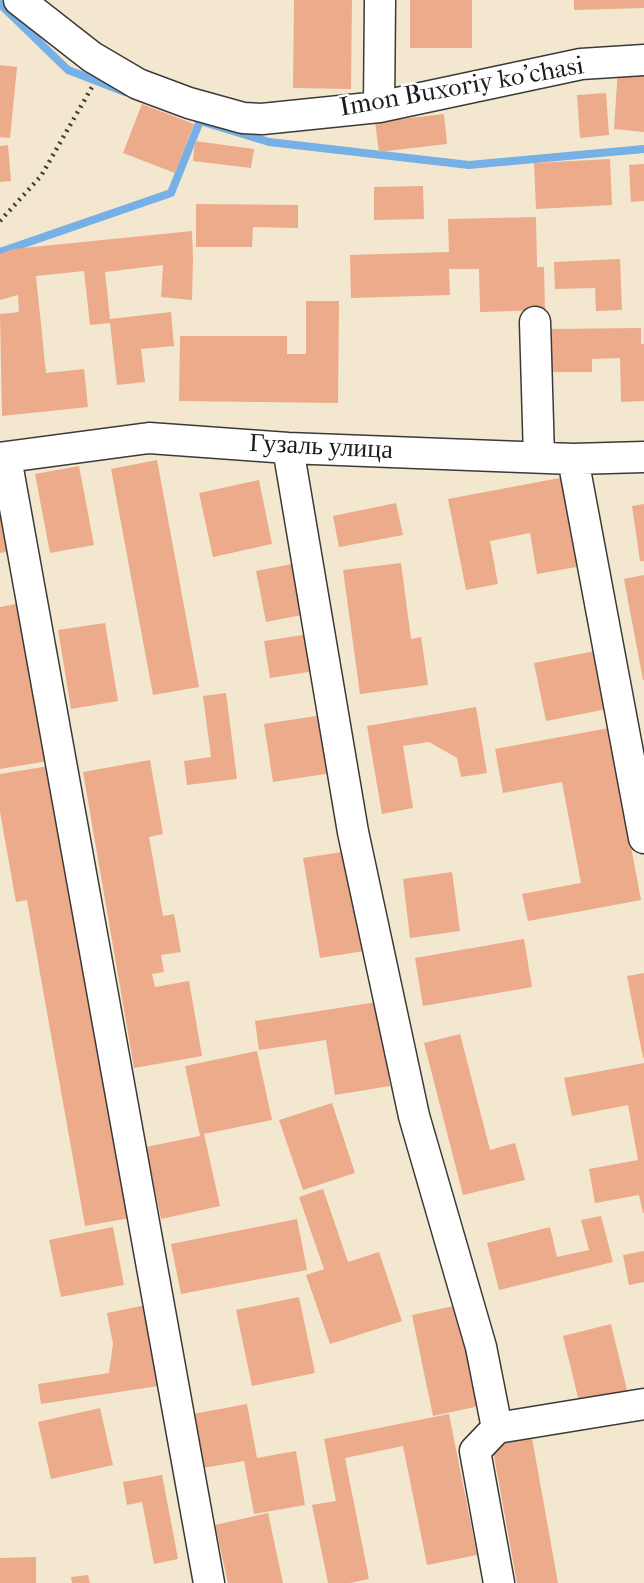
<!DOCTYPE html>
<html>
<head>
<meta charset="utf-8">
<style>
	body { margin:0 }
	canvas { display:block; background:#f3e7cf }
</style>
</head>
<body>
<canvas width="644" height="1583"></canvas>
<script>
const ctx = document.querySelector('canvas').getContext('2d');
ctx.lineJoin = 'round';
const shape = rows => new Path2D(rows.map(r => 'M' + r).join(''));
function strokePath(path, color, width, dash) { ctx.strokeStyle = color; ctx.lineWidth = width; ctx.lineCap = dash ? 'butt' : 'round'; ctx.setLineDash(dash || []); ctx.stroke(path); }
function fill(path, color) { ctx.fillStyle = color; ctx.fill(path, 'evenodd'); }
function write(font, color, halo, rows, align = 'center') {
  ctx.font = font + ' "IM FELL French Canon",serif'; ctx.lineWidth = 5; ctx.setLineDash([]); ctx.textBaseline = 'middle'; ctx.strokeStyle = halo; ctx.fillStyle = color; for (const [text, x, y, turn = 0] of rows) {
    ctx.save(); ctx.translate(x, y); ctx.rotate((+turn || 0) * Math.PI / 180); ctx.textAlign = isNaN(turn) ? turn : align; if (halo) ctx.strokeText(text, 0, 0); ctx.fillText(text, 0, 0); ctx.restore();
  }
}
const stream = shape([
	[0,4,68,70,125,92],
	[0,252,171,193,200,121,269,142,469,165,644,149]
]);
const building = shape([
	[294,0,352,0,351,89,293,88],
	[410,0,472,0,472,48,410,48],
	[574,0,644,0,644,8,574,10],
	[0,65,17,67,10,138,0,137],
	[618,69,644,71,644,132,614,129],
	[606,93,609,135,580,138,577,95],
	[142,104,194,124,175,173,123,153],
	[444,114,447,144,379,152,375,122],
	[195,141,254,149,251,168,193,161],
	[8,145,11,181,0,182,0,146],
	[610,159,612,205,536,209,534,163],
	[644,164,644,201,631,202,629,165],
	[423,186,424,219,374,220,374,187],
	[196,204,298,205,298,228,253,227,252,247,196,247],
	[536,217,537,267,544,267,545,310,480,312,479,269,449,269,450,295,351,298,350,255,449,252,448,219],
	[192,231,193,258,192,300,161,297,163,265,105,272,110,319,171,312,174,346,141,349,145,382,117,385,110,323,90,325,84,271,36,276,46,373,84,369,88,407,2,416,0,314,19,312,18,295,0,300,0,254,13,249],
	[620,259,622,310,596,311,595,288,555,289,554,262],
	[306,301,339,301,338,403,179,401,180,336,287,336,287,354,306,354],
	[641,328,641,344,644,344,644,401,621,402,620,358,592,359,592,372,551,372,550,329],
	[157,460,199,687,153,695,111,469],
	[79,466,94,545,50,553,35,474],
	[565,477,582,566,537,574,530,533,490,541,498,584,466,590,448,499],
	[259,480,272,544,213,557,199,493],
	[396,503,403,535,339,547,333,516],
	[644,504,644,561,640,561,632,506],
	[6,514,12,551,0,553,0,515],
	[297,563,307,614,266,622,256,571],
	[401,563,411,639,421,637,428,685,360,694,343,570],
	[644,575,644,680,643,680,624,579],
	[22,603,48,761,0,769,0,607],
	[105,623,118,701,71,709,58,630],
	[309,634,315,671,270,678,264,641],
	[595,651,607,709,546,721,534,663],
	[226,693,237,779,187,785,184,761,211,757,203,696],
	[476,707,487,773,461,777,457,758,429,742,403,746,413,808,382,814,367,726],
	[329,714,338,772,273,782,264,724],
	[609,728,641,900,528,921,522,894,581,883,562,782,503,793,495,749],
	[150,760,163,834,149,837,163,916,174,914,181,952,161,955,164,972,152,974,155,987,189,981,202,1056,134,1068,83,772],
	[55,765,135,1217,85,1226,27,900,16,902,0,812,0,774],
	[348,851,364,951,320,958,303,858],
	[452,872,460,931,410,938,403,879],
	[524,939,532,987,423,1006,415,958],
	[644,973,644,1057,643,1058,627,976],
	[377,1002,390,1086,335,1095,326,1040,259,1050,255,1021],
	[460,1034,490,1150,515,1143,525,1180,463,1195,424,1043],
	[257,1051,272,1120,204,1134,220,1206,161,1219,146,1147,200,1136,185,1066],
	[644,1063,644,1213,643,1213,639,1195,595,1203,589,1169,638,1160,628,1105,572,1116,564,1078],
	[332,1103,355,1173,303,1190,279,1120],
	[323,1189,348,1262,379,1252,402,1321,330,1344,306,1275,324,1269,299,1197],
	[601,1216,613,1262,499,1290,487,1243,550,1227,557,1257,589,1250,581,1220],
	[297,1219,307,1270,181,1294,171,1244],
	[113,1227,124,1285,61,1297,49,1240],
	[644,1251,644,1282,629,1285,623,1255],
	[299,1297,315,1373,252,1386,236,1310],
	[463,1304,484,1405,433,1416,412,1315],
	[146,1305,158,1386,41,1404,38,1384,109,1373,113,1344,107,1313],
	[611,1324,628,1394,580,1406,563,1336],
	[247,1404,257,1458,296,1451,305,1505,254,1514,244,1461,203,1468,193,1414],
	[100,1408,113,1465,51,1479,38,1422],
	[449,1414,477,1555,427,1565,403,1446,345,1458,369,1579,350,1583,328,1583,312,1505,336,1501,324,1439],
	[532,1438,558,1583,517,1583,492,1445],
	[162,1475,178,1559,154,1564,142,1502,127,1505,123,1482],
	[268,1513,283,1583,228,1583,215,1525],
	[36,1557,36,1583,0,1583,0,1558],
	[88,1575,90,1583,72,1583,71,1577]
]);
const path = shape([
	[0,221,41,176,92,87]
]);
const minor = shape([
	[19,0,92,57,138,84,189,103,243,118,262,119,379,107,581,64,644,60],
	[379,107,380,0],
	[535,322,539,457],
	[288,448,353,832,414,1116,481,1347,497,1428,475,1451,499,1583],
	[0,458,149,438,288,448,573,459,644,457],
	[6,458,209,1583],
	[573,459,644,838],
	[497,1428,644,1404]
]);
const streetNames = [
	["Imon Buxoriy ko'chasi",462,88,-10],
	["Гузаль улица",321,448,3]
];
strokePath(stream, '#76b0e7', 8);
fill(building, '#ecab8a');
strokePath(minor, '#3c3a37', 33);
strokePath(path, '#3c3a37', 4.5, [2, 5]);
strokePath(minor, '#fff', 30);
write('26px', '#1c1c1c', '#fff', streetNames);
</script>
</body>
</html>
